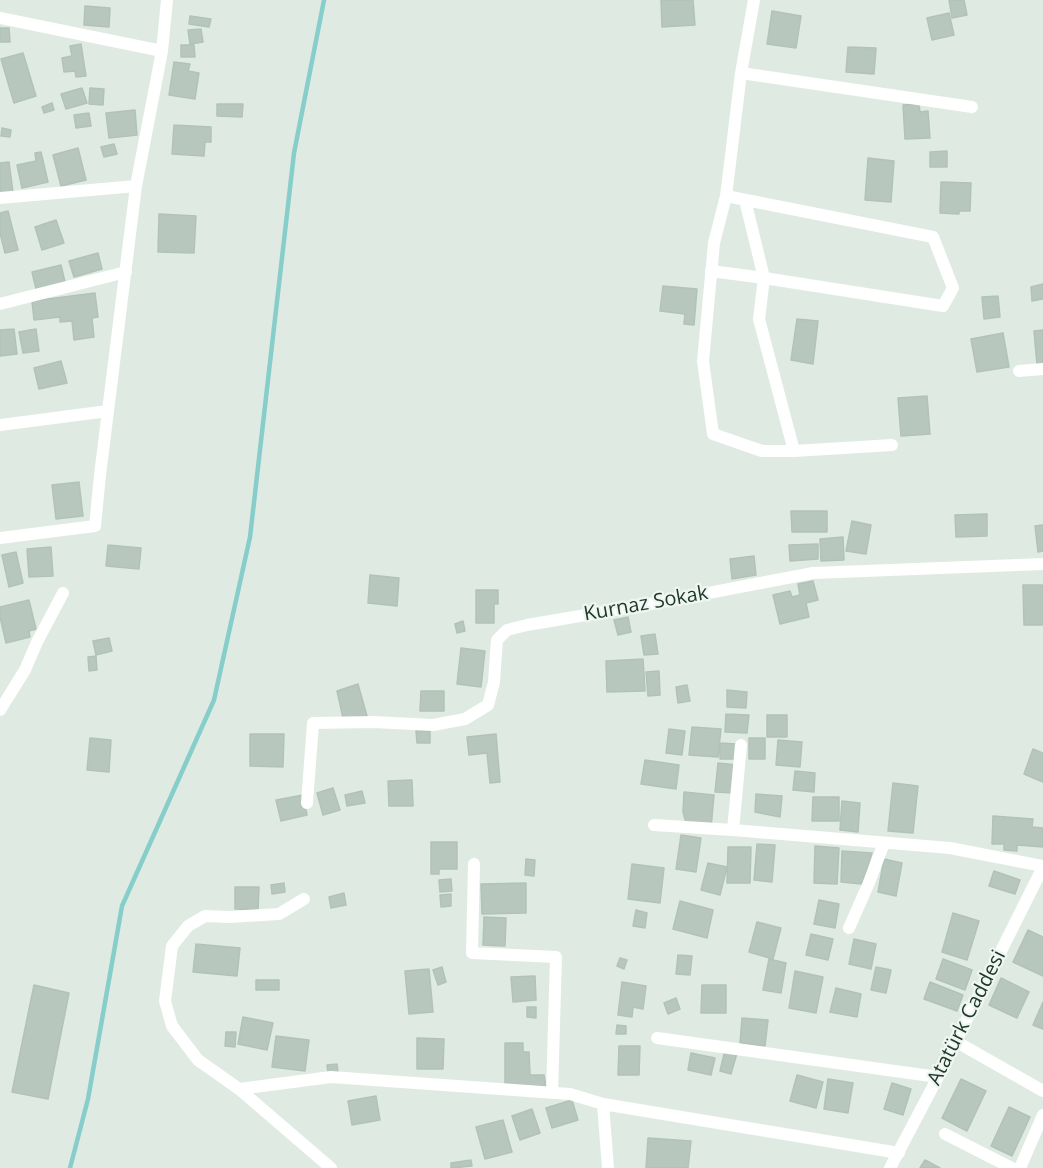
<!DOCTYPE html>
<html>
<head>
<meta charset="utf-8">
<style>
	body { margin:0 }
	canvas { display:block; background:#deeae2 }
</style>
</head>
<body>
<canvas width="1043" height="1168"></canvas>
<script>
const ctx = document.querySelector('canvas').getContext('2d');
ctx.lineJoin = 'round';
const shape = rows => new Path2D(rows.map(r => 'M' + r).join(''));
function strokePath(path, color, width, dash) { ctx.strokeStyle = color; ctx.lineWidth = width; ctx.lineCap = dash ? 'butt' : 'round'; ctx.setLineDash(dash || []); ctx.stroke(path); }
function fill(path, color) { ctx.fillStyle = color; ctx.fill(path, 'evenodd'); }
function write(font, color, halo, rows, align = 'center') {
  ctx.font = font + ' "Open Sans",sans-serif'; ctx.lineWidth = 4.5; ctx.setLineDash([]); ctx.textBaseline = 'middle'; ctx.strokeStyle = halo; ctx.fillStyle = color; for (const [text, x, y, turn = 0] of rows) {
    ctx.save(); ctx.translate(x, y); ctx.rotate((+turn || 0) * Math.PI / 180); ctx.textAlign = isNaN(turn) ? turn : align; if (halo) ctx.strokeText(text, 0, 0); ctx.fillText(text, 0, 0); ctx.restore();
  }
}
const stream = shape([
	[70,1168,88,1099,122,906,214,700,250,537,294,153,324,0]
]);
const building = shape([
	[661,0,693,0,695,25,662,27,661,0],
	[949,0,964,0,967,15,952,18,949,0],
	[85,6,110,8,109,27,84,25,85,6],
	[772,11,801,16,796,48,767,44,772,11],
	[949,13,954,35,932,40,927,18,949,13],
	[190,16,211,19,209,27,189,24,190,16],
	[0,28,9,28,10,42,0,42,0,28],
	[201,29,203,42,190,44,188,30,201,29],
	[81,44,86,76,76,77,75,71,64,72,62,58,72,56,70,46,81,44],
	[181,45,194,45,195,57,181,57,181,45],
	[848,47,876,48,874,74,846,72,848,47],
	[23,53,36,96,14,103,1,59,23,53],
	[174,62,190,64,188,71,199,73,195,99,169,95,174,62],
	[82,88,87,103,66,109,61,94,82,88],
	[90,88,104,89,103,105,89,104,90,88],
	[52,103,54,110,44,113,42,107,52,103],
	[217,104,243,104,242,117,217,116,217,104],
	[919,104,920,112,928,111,930,138,905,139,903,105,919,104],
	[135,110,137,135,109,138,106,113,135,110],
	[89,113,91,126,76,128,74,115,89,113],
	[174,125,211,127,211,142,205,142,204,156,172,154,174,125],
	[2,128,11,130,10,137,1,136,2,128],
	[114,144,117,154,104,157,101,147,114,144],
	[78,148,86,180,61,186,53,155,78,148],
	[947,151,947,167,930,167,930,152,947,151],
	[41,152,48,182,22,188,17,165,36,161,35,153,41,152],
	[868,158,894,161,891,202,865,200,868,158],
	[9,162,13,192,0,194,0,163,9,162],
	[941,182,971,183,970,211,959,211,959,214,940,213,941,182],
	[8,211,18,250,5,253,0,233,0,213,8,211],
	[159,214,196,216,194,253,158,252,159,214],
	[56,220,64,243,42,250,35,227,56,220],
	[98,253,102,269,74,277,69,261,98,253],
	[61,265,66,286,37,293,32,272,61,265],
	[1043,284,1043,299,1032,301,1031,287,1043,284],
	[663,286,697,289,694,325,684,324,685,314,660,311,663,286],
	[95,293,98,317,92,318,94,337,74,340,72,321,60,322,60,317,34,320,32,301,95,293],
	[998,296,1000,317,984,319,982,297,998,296],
	[797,319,818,321,813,364,791,360,797,319],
	[14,329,17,354,0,356,0,330,14,329],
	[36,329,39,351,23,353,19,332,36,329],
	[1043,330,1043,364,1037,365,1034,331,1043,330],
	[1003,333,1009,367,977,372,971,339,1003,333],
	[61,361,67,383,39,389,34,368,61,361],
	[927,396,930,434,901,436,898,398,927,396],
	[79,482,83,516,56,519,52,485,79,482],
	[791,511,827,511,827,532,792,532,791,511],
	[987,514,987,536,956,537,955,515,987,514],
	[852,521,871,525,866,554,846,551,852,521],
	[1043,525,1043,551,1038,552,1035,526,1043,525],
	[843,537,844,560,821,561,820,539,843,537],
	[818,544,818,559,790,561,789,545,818,544],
	[108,545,141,548,139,569,106,566,108,545],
	[51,547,53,576,29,577,27,549,51,547],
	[16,552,23,583,9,587,2,555,16,552],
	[754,556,756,575,732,579,730,559,754,556],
	[370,575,399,578,397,606,368,603,370,575],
	[813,581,818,600,806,603,809,617,780,624,773,595,790,591,792,597,800,595,798,584,813,581],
	[1023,585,1043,585,1043,625,1024,625,1023,585],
	[476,590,498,590,498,604,494,604,494,623,476,623,476,590],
	[29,600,36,629,29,631,30,637,6,643,0,617,0,607,29,600],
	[628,617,631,632,618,635,614,620,628,617],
	[463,621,465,631,457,633,455,624,463,621],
	[655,634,658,654,644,655,641,636,655,634],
	[109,638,112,651,96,655,93,641,109,638],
	[461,648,485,651,481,687,457,684,461,648],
	[96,656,97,670,89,671,88,657,96,656],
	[643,659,645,691,607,692,606,661,643,659],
	[659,671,660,695,648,696,646,672,659,671],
	[358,684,367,716,343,718,337,691,358,684],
	[687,685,690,701,678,703,676,687,687,685],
	[727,690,747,692,746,708,727,707,727,690],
	[421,691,444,691,444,711,420,711,421,691],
	[726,714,749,715,747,733,725,732,726,714],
	[767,715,787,715,787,737,767,737,767,715],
	[692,727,721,729,718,757,689,755,692,727],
	[669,729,685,731,682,755,666,753,669,729],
	[416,731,430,731,430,743,417,743,416,731],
	[250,734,284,734,283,767,250,766,250,734],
	[496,734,500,782,490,783,487,753,469,755,467,737,496,734],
	[90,738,111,740,109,772,87,770,90,738],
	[749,738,765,738,765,759,749,759,749,738],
	[778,740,802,742,800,767,776,765,778,740],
	[720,743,736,744,736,759,720,759,720,743],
	[1033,749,1043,753,1043,782,1024,774,1033,749],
	[645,760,679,765,676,789,641,784,645,760],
	[718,763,737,765,735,793,715,792,718,763],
	[795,771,815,773,814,792,793,790,795,771],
	[412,780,413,806,389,806,388,781,412,780],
	[893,783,918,786,913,833,888,831,893,783],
	[333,788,340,810,323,815,317,793,333,788],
	[362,791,365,803,347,806,345,795,362,791],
	[684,792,714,795,711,828,687,826,683,812,684,792],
	[756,794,782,796,780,817,755,812,756,794],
	[303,795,307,815,281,821,276,800,303,795],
	[813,797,839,797,839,821,812,821,813,797],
	[842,801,860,803,858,832,840,830,842,801],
	[993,816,1033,819,1032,827,1043,828,1043,847,1017,845,1017,851,1004,850,1004,844,992,844,993,816],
	[681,835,701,838,696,872,676,869,681,835],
	[431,842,457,842,457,869,439,869,439,874,431,874,431,842],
	[757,844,775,845,772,882,754,880,757,844],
	[815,846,839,848,837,884,814,883,815,846],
	[728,847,751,847,750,883,727,883,728,847],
	[842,851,872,853,862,884,841,882,842,851],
	[526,859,535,860,534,876,525,875,526,859],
	[884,859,902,863,896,896,878,892,884,859],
	[708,863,727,867,720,895,701,890,708,863],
	[632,864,664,868,660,903,628,899,632,864],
	[994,871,1020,880,1015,894,989,886,994,871],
	[451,879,452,891,440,892,439,880,451,879],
	[284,883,285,892,272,894,271,885,284,883],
	[526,883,526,913,482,914,481,884,526,883],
	[235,887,259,887,258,910,235,909,235,887],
	[344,893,346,905,331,908,329,897,344,893],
	[451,894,451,906,441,907,440,895,451,894],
	[819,900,839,904,835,928,814,924,819,900],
	[680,901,713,910,707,938,673,929,680,901],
	[636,910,647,913,645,928,633,926,636,910],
	[953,913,979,921,967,960,942,952,953,913],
	[484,917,506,918,505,946,483,945,484,917],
	[757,922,781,928,773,959,749,952,757,922],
	[1028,930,1043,937,1043,976,1013,962,1028,930],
	[811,934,833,939,828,960,806,955,811,934],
	[854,939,876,944,871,969,849,964,854,939],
	[196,944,240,948,237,976,193,972,196,944],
	[678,955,692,956,690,975,676,974,678,955],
	[620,958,627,960,624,969,617,966,620,958],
	[769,959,786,963,781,993,763,990,769,959],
	[943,959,972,970,965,990,936,979,943,959],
	[442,967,446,982,438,985,433,970,442,967],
	[876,967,891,970,886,993,871,990,876,967],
	[429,969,433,1012,409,1014,405,971,429,969],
	[795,971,823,977,816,1013,789,1008,795,971],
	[535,976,536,1000,513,1002,511,977,535,976],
	[1001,978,1029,992,1017,1018,989,1005,1001,978],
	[256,980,279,980,279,990,256,990,256,980],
	[622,982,646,986,643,1009,633,1007,632,1017,618,1015,622,982],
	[930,982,963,995,957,1011,924,999,930,982],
	[34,985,69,993,48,1099,12,1092,34,985],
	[702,985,726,985,726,1013,701,1013,702,985],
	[836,988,861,994,857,1017,830,1012,836,988],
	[676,998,680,1009,668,1014,664,1003,676,998],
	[1043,1002,1043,1029,1033,1025,1043,1002],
	[527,1007,536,1007,536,1018,527,1017,527,1007],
	[243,1017,273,1023,267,1050,238,1044,243,1017],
	[742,1018,768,1020,765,1046,740,1043,742,1018],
	[617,1025,626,1026,626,1034,616,1034,617,1025],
	[226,1032,236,1032,235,1047,225,1046,226,1032],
	[276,1036,309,1040,305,1071,272,1067,276,1036],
	[417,1038,444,1039,443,1069,417,1069,417,1038],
	[505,1043,523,1043,523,1052,529,1052,530,1075,544,1075,546,1086,505,1085,505,1043],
	[619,1046,640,1046,639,1075,618,1075,619,1046],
	[725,1050,737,1053,731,1074,720,1071,725,1050],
	[691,1053,715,1058,711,1075,688,1070,691,1053],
	[337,1064,338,1072,328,1073,327,1065,337,1064],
	[797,1075,823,1082,816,1108,790,1101,797,1075],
	[828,1079,853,1083,848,1113,824,1109,828,1079],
	[961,1079,986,1091,967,1131,942,1118,961,1079],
	[892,1083,911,1089,903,1115,884,1109,892,1083],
	[376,1096,380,1120,352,1125,348,1101,376,1096],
	[572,1100,578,1120,552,1128,546,1108,572,1100],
	[1009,1107,1030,1117,1012,1156,991,1146,1009,1107],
	[532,1109,540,1133,520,1140,512,1116,532,1109],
	[503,1120,512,1152,485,1159,476,1127,503,1120],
	[648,1138,691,1141,688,1168,646,1168,648,1138],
	[471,1160,472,1166,451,1168,451,1163,471,1160],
	[925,1160,940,1168,920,1168,925,1160]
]);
const street = shape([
	[0,18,162,51],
	[741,73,972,107],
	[726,196,933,237,953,288,943,306,764,278,759,319,794,451,762,451,713,434,703,361,714,243,726,196,741,73,754,0],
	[0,198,136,186],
	[711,271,764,278,745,200],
	[0,304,126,272],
	[1019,371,1043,369],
	[0,425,108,411],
	[794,451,892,445],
	[0,538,95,526,100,475,136,186,162,51,167,0],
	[0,710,25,670,37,642,63,593],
	[307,803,313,723,374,722,433,725,465,719,488,705,494,682,497,640,507,630,527,625,656,603,813,573,1043,564],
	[654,825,733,830,950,848,1043,866],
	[733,830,741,745],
	[474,864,472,953,556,957,552,1093],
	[304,899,279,914,229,917,205,916,188,926,172,946,165,1001,172,1026,198,1060,239,1089,331,1168],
	[849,928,868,885,884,843],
	[657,1038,938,1077],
	[955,1041,1043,1091],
	[239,1089,331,1077,570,1094,603,1104,899,1153],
	[603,1104,608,1168],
	[945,1134,1012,1168],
	[890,1168,938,1077,1043,867],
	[1020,1168,1043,1115]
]);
const streetNames = [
	["Kurnaz Sokak",646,604,-10],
	["Atatürk Caddesi",967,1018,-63]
];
strokePath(stream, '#87ceca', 4.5);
fill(building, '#b7c7bd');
strokePath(building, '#b1c3b8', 1.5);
strokePath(street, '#fff', 12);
write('20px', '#20392d', '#eff6f1', streetNames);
</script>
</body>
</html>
